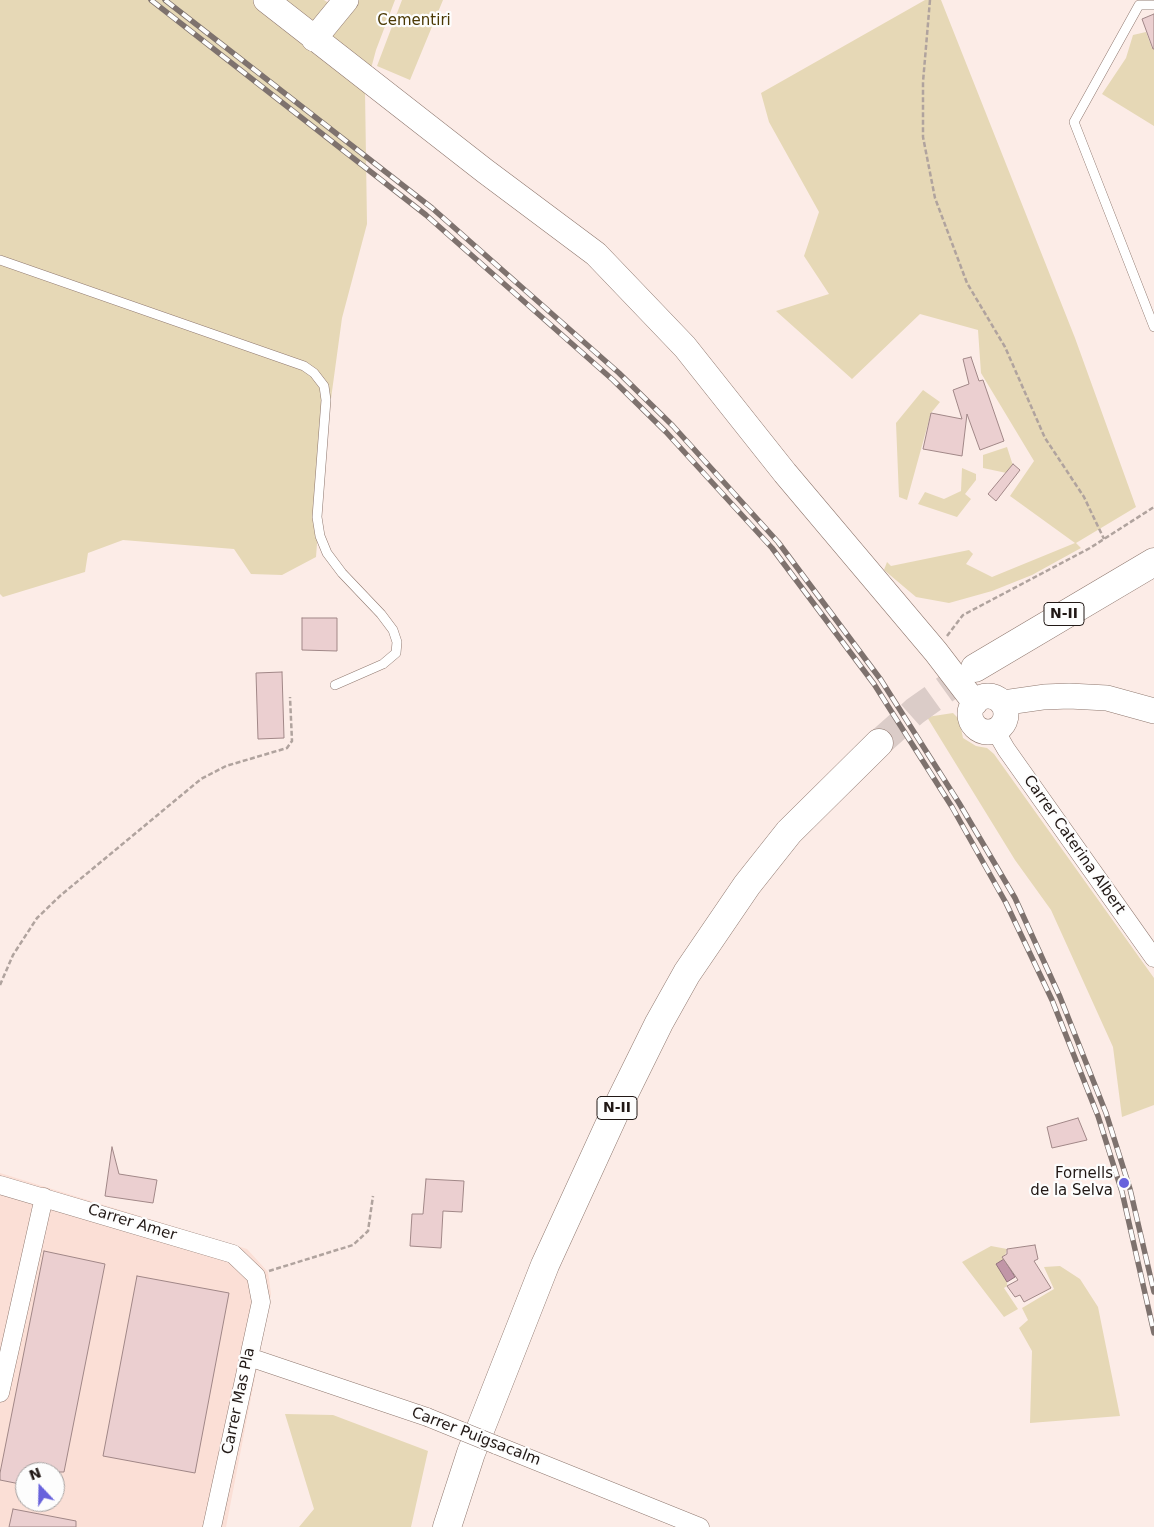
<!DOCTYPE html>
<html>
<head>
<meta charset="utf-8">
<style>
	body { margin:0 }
	#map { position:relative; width:1154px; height:1527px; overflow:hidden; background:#fcece7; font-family:"DejaVu Sans",sans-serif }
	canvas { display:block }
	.north { position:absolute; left:15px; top:1462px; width:50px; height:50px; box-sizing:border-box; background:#fdfdfd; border:1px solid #a5a1a0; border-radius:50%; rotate:339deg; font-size:14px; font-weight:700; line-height:20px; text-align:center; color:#211815 }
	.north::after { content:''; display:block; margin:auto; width:18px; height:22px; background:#6862dc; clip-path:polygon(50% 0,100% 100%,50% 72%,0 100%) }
</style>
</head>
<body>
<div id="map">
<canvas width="1154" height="1527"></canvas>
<div class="north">N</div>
</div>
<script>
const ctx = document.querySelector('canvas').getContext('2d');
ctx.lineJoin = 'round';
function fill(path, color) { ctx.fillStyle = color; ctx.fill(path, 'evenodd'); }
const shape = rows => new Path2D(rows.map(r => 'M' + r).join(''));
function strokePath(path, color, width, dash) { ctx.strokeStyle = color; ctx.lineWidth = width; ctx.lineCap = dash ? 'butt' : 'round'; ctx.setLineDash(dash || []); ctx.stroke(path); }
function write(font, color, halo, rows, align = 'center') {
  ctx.font = font + ' "DejaVu Sans",sans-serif'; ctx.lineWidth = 4.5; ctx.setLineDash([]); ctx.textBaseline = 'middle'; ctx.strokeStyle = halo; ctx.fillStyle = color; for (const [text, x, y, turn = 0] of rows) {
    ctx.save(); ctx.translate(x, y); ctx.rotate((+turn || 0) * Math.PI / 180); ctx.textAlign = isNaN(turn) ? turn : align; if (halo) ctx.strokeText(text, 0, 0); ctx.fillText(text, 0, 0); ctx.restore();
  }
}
const built = shape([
	[0,1173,247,1249,268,1272,271,1294,226,1527,0,1527],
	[25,1472,55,1472,55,1502,25,1502]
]);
const green = shape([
	[0,0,324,0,347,15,358,0,395,0,376,50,365,91,367,224,342,318,324,450,316,557,282,575,251,574,234,549,123,540,88,553,85,572,3,597,0,594],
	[402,0,443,0,410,80,377,66],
	[925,0,941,0,1075,338,1136,507,1076,543,1081,548,1032,575,992,591,949,603,916,597,884,570,887,562,891,566,969,550,973,554,966,564,992,577,1075,543,1010,496,1034,461,981,373,978,330,920,314,852,379,776,311,829,294,804,256,819,212,769,122,761,93],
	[1146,32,1152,48,1154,47,1154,126,1102,94,1126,58,1133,35],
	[923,390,940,402,931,413,907,500,899,497,896,423],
	[1007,447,1016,475,983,468,983,455],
	[962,468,976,474,976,480,965,494,971,499,957,517,918,504,925,492,944,499,961,491],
	[953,713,959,719,963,738,976,746,987,748,994,754,1154,978,1154,1105,1122,1117,1113,1047,1051,910,1015,860,927,717],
	[991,1246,1007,1249,1004,1259,996,1264,1007,1282,1007,1286,1004,1288,1018,1309,1004,1317,962,1262],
	[1060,1266,1080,1279,1098,1307,1120,1416,1030,1423,1032,1351,1019,1328,1028,1320,1022,1308,1054,1289,1044,1267],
	[285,1414,333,1415,428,1451,411,1527,299,1527,314,1509]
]);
const water = shape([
	[1004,1259,1015,1277,1007,1282,996,1264,1004,1259]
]);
const building = shape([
	[1154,14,1154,49,1153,49,1142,19,1154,14],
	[971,357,979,381,983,380,1004,441,980,450,967,414,962,456,923,449,931,413,962,419,953,390,969,384,963,359,971,357],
	[1013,464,1020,470,996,501,988,494,1013,464],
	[302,618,337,618,337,651,302,650,302,618],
	[282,672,284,738,258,739,256,673,282,672],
	[1078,1118,1087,1140,1052,1148,1047,1127,1078,1118],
	[112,1147,119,1174,157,1180,153,1203,105,1196,112,1147],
	[426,1179,464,1181,462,1212,443,1211,441,1248,410,1246,412,1214,423,1214,426,1179],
	[1035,1245,1038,1259,1034,1261,1051,1288,1024,1302,1020,1295,1015,1297,1007,1286,1018,1280,1002,1257,1007,1254,1007,1249,1035,1245],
	[44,1251,105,1264,64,1472,25,1472,25,1485,0,1480,0,1473,44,1251],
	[137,1276,229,1293,195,1473,103,1456,137,1276],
	[13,1509,76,1521,76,1527,9,1527,13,1509]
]);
const highwayTunnel = shape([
	[879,743,915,711,975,668]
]);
const path = shape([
	[930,0,923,82,923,137,935,198,967,283,1005,347,1045,438,1084,497,1104,539],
	[947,636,963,615,1090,548,1154,507],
	[0,985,13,955,37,918,61,895,201,779,226,766,287,748,292,741,290,697],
	[269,1271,353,1245,368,1231,373,1196]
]);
const lane = shape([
	[1139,5,1074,122,1154,327],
	[1139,5,1154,5],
	[0,260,304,366,314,373,324,386,326,400,317,517,320,536,327,553,342,573,381,614,393,630,397,642,396,653,383,664,335,685]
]);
const street = shape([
	[995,730,1006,749,1154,958],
	[0,1185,233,1254,256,1276,261,1302,212,1527],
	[249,1357,427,1417],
	[0,1393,44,1197],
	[496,1445,700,1527]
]);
const secondary = shape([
	[266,0,485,171,596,254,685,347,785,473,936,652,975,703],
	[314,39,346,0],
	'970 714a18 18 0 1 1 36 0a18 18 0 1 1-36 0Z',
	[1002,703,1044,697,1069,696,1107,698,1154,711]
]);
const highway = shape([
	[975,668,1154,562],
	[447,1527,471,1453,545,1265,616,1110,659,1023,687,973,747,885,789,832,879,743]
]);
const rail = shape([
	[151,0,426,215,613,380,666,432,772,548,874,684,952,807,1006,903,1052,1000,1098,1116,1122,1192,1154,1333],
	[165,0,432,208,619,373,673,426,778,542,881,680,959,803,1015,898,1060,997,1106,1113,1130,1189,1154,1292]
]);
const streetBridge = shape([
	[427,1417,496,1445]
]);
const markers = [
	[1124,1183,6,"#6862dc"]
];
const shields = [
	[1064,614,40],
	[617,1108,40]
];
const shieldNames = [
	["N-II",1064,614],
	["N-II",617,1108]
];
const parkNames = [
	["Cementiri",414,21]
];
const streetNames = [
	["Carrer Caterina Albert",1074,845,55],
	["Carrer Amer",132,1223,17],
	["Carrer Mas Pla",239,1401,-78],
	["Carrer Puigsacalm",476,1437,21]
];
const poiNames = [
	["Fornells",1113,1174],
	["de la Selva",1113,1191]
];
fill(built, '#fbdfd6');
fill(green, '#e6d8b6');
fill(water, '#c196a7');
strokePath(water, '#91707b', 1);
fill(building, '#ebcfd0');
strokePath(building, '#a18787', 1);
strokePath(highwayTunnel, '#dbccc8', 28, [28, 14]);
strokePath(lane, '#8f786f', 10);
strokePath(street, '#8f786f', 19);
strokePath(secondary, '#8f786f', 26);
strokePath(highway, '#8f786f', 29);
strokePath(path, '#b0a39e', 2.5, [5, 2.5]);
strokePath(lane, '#fff', 9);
strokePath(street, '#fff', 18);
strokePath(secondary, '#fff', 25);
strokePath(highway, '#fff', 28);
strokePath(rail, '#7e726e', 5.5);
strokePath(rail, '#fdfdfd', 4, [11]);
strokePath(streetBridge, '#8f786f', 19, []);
strokePath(streetBridge, '#fff', 18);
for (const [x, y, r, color] of markers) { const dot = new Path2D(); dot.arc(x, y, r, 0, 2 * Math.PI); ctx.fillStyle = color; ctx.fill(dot); strokePath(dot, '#fdfdfd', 2); }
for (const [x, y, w] of shields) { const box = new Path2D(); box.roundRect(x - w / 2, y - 11.5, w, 23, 4); ctx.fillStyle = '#fdfdfd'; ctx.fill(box); strokePath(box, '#211815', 1); }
write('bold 14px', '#211815', null, shieldNames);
write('15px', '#4b3904', '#fdfdfd', parkNames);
write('15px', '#211815', '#fdfdfd', streetNames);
write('15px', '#211815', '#fdfdfd', poiNames, 'right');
</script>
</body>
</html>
